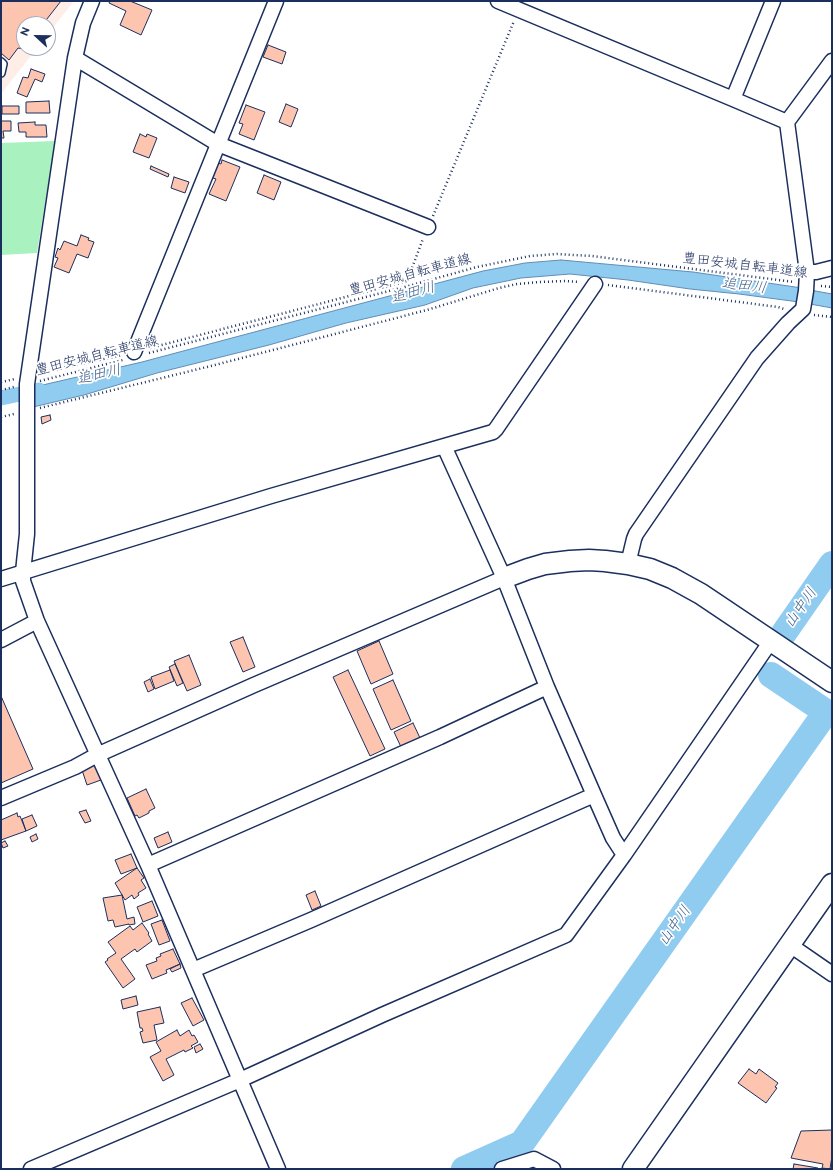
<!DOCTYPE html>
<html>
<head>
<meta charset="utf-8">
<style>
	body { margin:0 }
	#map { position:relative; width:833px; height:1170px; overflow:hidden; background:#fff; font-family:"Balsamiq Sans",sans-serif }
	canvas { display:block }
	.frame { position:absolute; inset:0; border:2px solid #1b2f5e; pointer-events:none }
	.north { position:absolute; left:16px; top:16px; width:40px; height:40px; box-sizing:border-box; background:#fff; border:1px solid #a4acbf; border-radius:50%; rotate:292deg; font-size:11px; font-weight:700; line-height:16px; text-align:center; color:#1b2f5e }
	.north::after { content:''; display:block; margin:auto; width:14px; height:18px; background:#1b2f5e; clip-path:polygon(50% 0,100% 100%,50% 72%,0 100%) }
</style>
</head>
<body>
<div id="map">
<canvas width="833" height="1170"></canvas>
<div class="frame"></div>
<div class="north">N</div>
</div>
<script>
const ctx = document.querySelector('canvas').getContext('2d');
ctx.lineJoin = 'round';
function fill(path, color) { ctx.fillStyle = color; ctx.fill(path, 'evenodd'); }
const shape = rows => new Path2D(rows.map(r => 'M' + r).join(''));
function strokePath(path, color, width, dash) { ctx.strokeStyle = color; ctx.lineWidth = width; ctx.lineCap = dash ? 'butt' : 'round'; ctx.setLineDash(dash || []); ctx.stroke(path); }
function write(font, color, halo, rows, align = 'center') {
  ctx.font = font + ' "Balsamiq Sans","Klee One",sans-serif'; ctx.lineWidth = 3.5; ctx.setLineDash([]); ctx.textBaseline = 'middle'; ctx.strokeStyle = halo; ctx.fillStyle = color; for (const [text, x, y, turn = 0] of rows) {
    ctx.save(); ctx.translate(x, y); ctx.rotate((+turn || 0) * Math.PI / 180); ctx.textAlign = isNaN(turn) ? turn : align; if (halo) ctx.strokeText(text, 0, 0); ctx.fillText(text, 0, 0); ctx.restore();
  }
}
const built = shape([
	[1,1,74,1,48,34,48,24,24,24,24,48,37,48,1,94]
]);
const green = shape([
	[55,141,37,253,1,255,1,143]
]);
const water = shape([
	[561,260,693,272,802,288,799,302,739,294,690,289,628,280,570,274,521,278,473,288,425,305,346,323,269,345,157,373,84,395,33,407,34,387,142,362,483,271,525,263,561,260],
	[810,290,832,294,832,308,810,304,810,290]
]);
const canal = shape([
	[1,398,39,390]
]);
const river = shape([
	[784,633,832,564],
	[464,1169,522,1143,826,712,771,675]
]);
const building = shape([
	[1,1,61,1,43,24,24,24,24,49,18,48,9,60,1,53,1,1],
	[110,1,130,1,152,10,141,35,120,25,126,11,109,3,110,1],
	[268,45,286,52,282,64,263,57,268,45],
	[31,69,45,74,42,82,35,79,27,97,17,93,23,77,28,78,31,69],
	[49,101,50,113,26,113,26,102,49,101],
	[286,104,298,109,291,127,279,122,286,104],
	[246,105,265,112,254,140,239,134,243,124,239,123,246,105],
	[2,106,19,106,19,114,2,114,2,106],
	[1,121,11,121,11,131,3,131,4,138,1,138,1,121],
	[35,122,35,125,46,125,47,137,26,137,26,132,19,132,18,123,35,122],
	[140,134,146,137,147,134,157,138,149,158,133,152,140,134],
	[222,160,240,167,226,201,209,194,216,179,210,177,216,162,221,164,222,160],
	[151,166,169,174,168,177,150,169,151,166],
	[264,175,281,182,274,200,257,193,264,175],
	[174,177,189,182,185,193,171,188,174,177],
	[81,235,89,238,88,240,94,242,88,258,77,254,69,273,54,267,58,258,55,257,58,248,60,250,64,241,77,246,81,235],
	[50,415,51,420,42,424,41,417,50,415],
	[243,637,255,667,243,672,230,642,243,637],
	[379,641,393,674,371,684,357,651,379,641],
	[189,655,201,685,187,691,174,661,189,655],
	[175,664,183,683,177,686,169,667,175,664],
	[170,670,174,681,155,689,151,677,170,670],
	[348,670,385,749,370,756,333,677,348,670],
	[150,679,154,689,148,692,144,682,150,679],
	[393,680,411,721,391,730,373,689,393,680],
	[1,696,33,769,1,783,1,696],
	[413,723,420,738,401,747,394,732,413,723],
	[95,765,101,780,87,785,82,770,95,765],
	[146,789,155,808,149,811,149,813,139,818,137,815,135,816,127,798,146,789],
	[86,810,91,821,85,823,79,812,86,810],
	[17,813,18,817,20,816,26,831,1,840,1,820,17,813],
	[32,815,37,826,26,831,22,819,32,815],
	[168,832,172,842,158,848,154,838,168,832],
	[36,834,38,839,32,842,30,837,36,834],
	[5,841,8,846,3,848,1,843,5,841],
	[131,854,137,868,121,874,115,860,131,854],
	[137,868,144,878,141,880,146,888,138,893,139,895,134,899,132,895,125,900,115,883,137,868],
	[315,891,321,906,312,910,306,895,315,891],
	[122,895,127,919,134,917,135,924,129,925,129,924,115,927,113,920,108,921,103,898,122,895],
	[152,901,158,916,143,922,137,907,152,901],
	[162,920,170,941,159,945,151,924,162,920],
	[142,923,149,933,148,934,152,941,137,952,135,949,121,959,135,979,123,988,105,962,108,960,107,959,116,953,108,942,130,926,133,930,142,923],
	[173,949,180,964,166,970,167,973,152,979,146,965,157,961,156,958,161,956,160,954,173,949],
	[180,964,181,968,172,972,170,969,180,964],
	[136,996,138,1005,123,1009,121,1000,136,996],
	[192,998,204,1020,193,1026,181,1003,192,998],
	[160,1007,164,1023,154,1025,157,1040,143,1043,140,1032,143,1031,142,1028,140,1028,137,1012,160,1007],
	[177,1030,180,1036,189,1030,192,1036,194,1035,198,1042,191,1046,193,1048,185,1052,184,1050,166,1059,174,1075,163,1081,150,1057,161,1051,156,1042,177,1030],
	[200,1044,203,1049,196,1053,194,1047,200,1044],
	[749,1069,756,1074,759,1069,778,1083,775,1087,777,1088,766,1103,738,1083,749,1069],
	[832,1130,832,1156,830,1169,822,1168,823,1164,791,1158,801,1131,832,1130],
	[794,1164,818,1168,818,1169,793,1169,794,1164]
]);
const path = shape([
	[433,216,514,21],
	[608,285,778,307,784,309],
	[821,286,832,287],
	[814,315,832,317],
	[150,348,407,281,423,239],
	[149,353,401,288,477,267,530,256,557,254,592,256,794,282],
	[41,373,122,355],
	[40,381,123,360],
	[1,382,15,379],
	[1,390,14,387],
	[40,408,219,364,427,310,499,288,517,284,540,282,565,281,579,282],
	[1,417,14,414]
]);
const lane = shape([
	[1,62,3,64,1,73]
]);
const street = shape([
	[92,1,83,23,75,58,27,384,27,534,23,572,23,581,37,621,148,865,278,1169],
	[498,1,733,99,787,122],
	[75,58,218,144,428,227],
	[733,99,773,1],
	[807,272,816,272,832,268],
	[134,352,276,1],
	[444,446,504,578,547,687,594,795,613,838,624,855],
	[628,564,634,539,636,534,757,358,788,323,803,309,806,291,807,272,787,122,832,61],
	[1,579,271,496,493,432,496,429,595,284],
	[1,640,37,621],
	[1,798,75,767,97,755,254,685,504,578],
	[148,865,440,737,547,687],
	[790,945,832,974],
	[193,970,311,920,594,795],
	[31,1169,240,1080,382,1015,566,935,624,855,771,641],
	[502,1169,534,1159,553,1169]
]);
const secondary = shape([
	[504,578,528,569,545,564,570,561,589,560,605,561,628,564,650,569,672,578,701,594,832,682],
	[633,1169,832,884]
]);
const streetNames = [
	["豊田安城自転車道線",745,266,7],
	["豊田安城自転車道線",410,275,-15],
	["豊田安城自転車道線",97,356,-14]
];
const waterNames = [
	["追田川",744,286,7],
	["追田川",413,293,-15],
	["追田川",99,375,-13],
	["山中川",801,608,-55],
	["山中川",675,926,-55]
];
fill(built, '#feeee7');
fill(green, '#a9f1be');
fill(water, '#90cbf0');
strokePath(water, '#618db6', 1);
strokePath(canal, '#90cbf0', 15);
strokePath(river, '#90cbf0', 26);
fill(building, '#fdc5b0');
strokePath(building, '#1b2f5e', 1);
strokePath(lane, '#1b2f5e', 10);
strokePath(street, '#1b2f5e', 17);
strokePath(secondary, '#1b2f5e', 23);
strokePath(path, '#1b2f5e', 2.5, [1, 3]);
strokePath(lane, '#fff', 7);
strokePath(street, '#fff', 14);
strokePath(secondary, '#fff', 20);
write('14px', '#1b2f5e', '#fff', streetNames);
write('italic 15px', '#3e5e8a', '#fff', waterNames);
</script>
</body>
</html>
